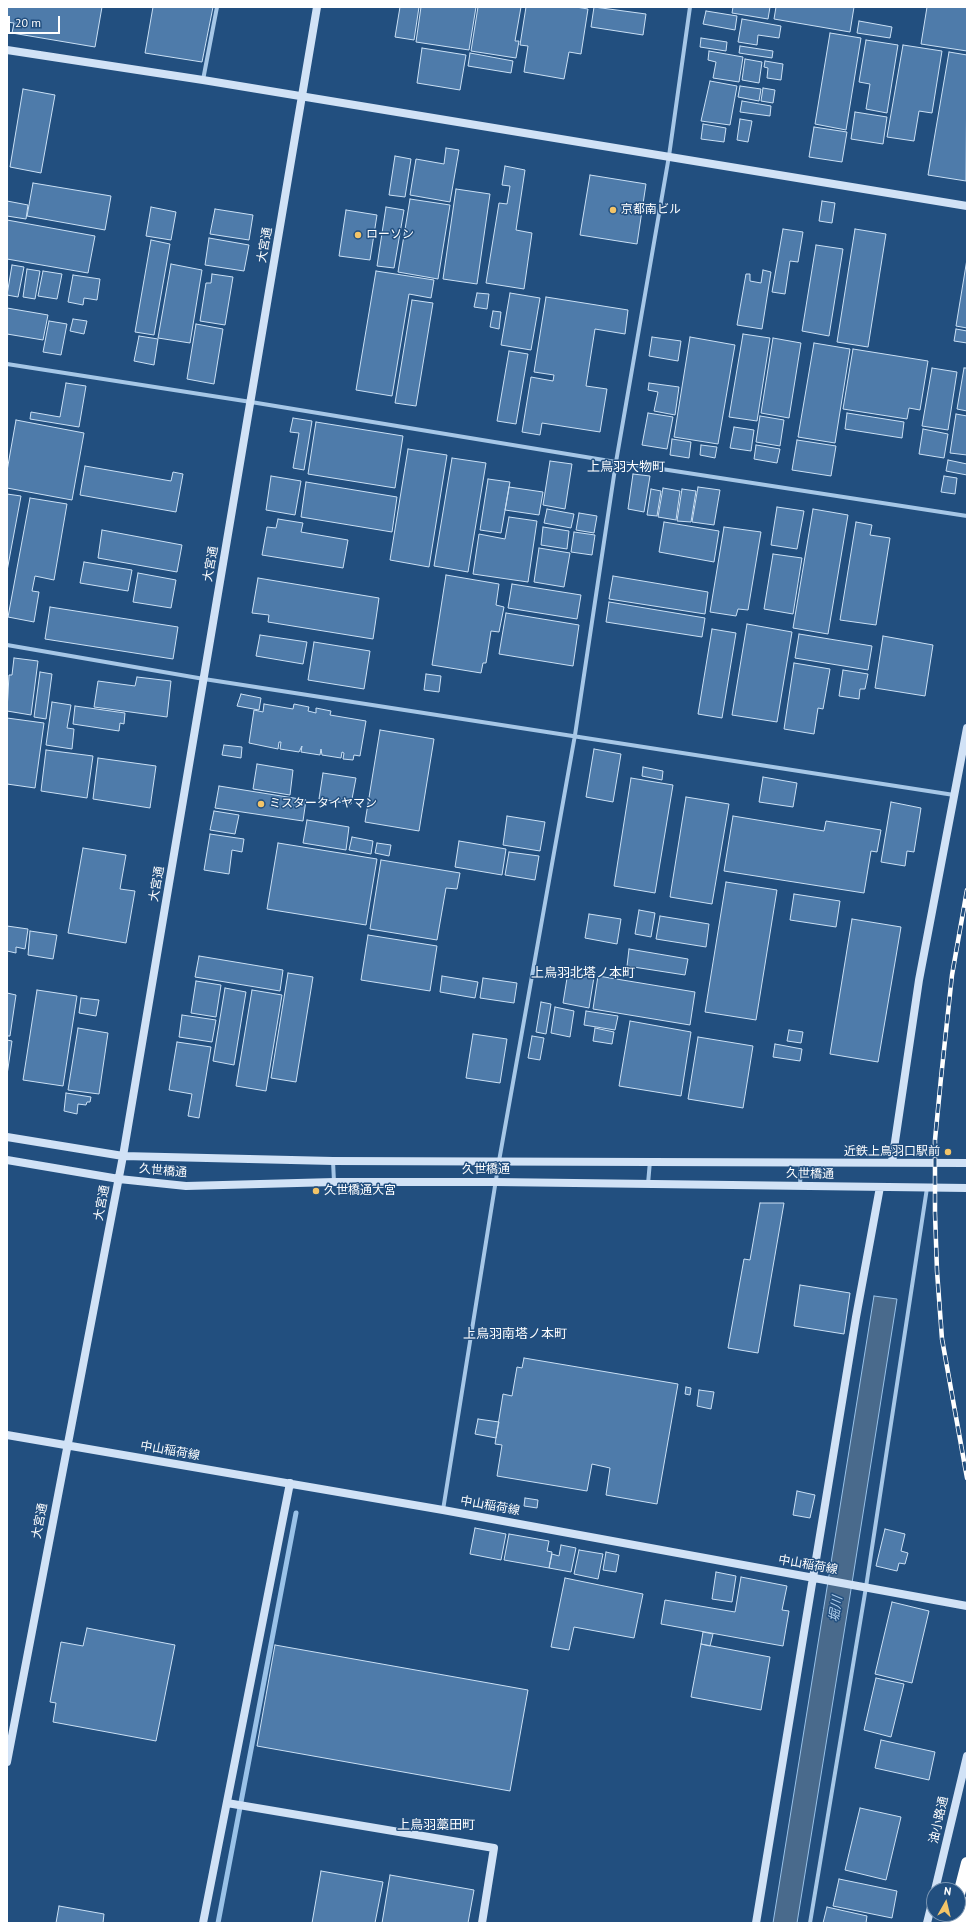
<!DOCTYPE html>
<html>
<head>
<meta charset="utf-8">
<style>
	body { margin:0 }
	#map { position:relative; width:974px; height:1930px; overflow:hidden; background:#224f7f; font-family:"PT Sans",sans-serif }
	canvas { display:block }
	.frame { position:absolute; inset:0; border:8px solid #fff; pointer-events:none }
	.north { position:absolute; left:926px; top:1882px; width:40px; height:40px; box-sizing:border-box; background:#224f7f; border:1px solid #7a95b2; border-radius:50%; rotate:8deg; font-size:11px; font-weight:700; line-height:16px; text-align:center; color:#fff }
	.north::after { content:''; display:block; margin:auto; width:14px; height:18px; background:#f3c468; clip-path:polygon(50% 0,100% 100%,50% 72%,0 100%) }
	.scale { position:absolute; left:8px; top:16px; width:52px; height:18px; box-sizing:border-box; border:2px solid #fff; border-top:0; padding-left:5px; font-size:12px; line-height:14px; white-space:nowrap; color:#fff; -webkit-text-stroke:3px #224f7f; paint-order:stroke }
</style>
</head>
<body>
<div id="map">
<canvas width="974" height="1930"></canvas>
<div class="frame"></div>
<div class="north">N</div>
<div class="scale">20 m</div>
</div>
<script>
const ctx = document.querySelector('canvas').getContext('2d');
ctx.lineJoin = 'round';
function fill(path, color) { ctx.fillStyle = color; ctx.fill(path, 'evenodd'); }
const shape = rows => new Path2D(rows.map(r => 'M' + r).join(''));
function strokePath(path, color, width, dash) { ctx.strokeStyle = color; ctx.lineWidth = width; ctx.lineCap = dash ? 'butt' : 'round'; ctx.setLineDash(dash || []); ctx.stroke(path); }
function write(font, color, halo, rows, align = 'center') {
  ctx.font = font + ' "PT Sans","Noto Sans JP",sans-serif'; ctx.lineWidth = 3; ctx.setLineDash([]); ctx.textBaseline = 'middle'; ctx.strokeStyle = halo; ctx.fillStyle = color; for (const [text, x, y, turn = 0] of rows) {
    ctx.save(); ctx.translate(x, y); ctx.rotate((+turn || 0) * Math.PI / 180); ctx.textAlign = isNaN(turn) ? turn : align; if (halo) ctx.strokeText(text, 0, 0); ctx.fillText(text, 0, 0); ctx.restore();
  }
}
const water = shape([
	[874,1296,897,1299,849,1602,797,1923,773,1923,874,1296]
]);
const stream = shape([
	[218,1923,296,1513]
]);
const building = shape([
	[7,7,102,7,95,47,12,33,14,23,7,22,7,7],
	[153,7,213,7,202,62,145,53,153,7],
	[400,7,419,7,414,40,395,37,400,7],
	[421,7,476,7,469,50,416,42,421,7],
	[478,7,521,7,515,41,519,41,516,58,471,51,478,7],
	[526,7,576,7,588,9,581,54,569,52,564,79,524,72,528,46,520,45,526,7],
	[594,7,646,14,643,35,591,27,594,7],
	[733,7,770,7,768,19,732,13,733,7],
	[776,7,854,7,850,32,774,19,776,7],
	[927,7,967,7,967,51,921,44,927,7],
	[706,11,737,16,735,30,703,24,706,11],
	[742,19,781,26,779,38,758,35,757,45,738,42,742,19],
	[859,21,892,27,890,38,857,33,859,21],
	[830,33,861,38,846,130,815,124,830,33],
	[701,38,727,42,726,51,700,47,701,38],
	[866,40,898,45,887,113,866,109,870,84,859,82,866,40],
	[903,45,942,51,932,113,919,111,914,141,887,137,903,45],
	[740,46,773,51,772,58,739,53,740,46],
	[422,48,466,55,460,90,417,83,422,48],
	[709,51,743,57,739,82,713,78,716,62,708,60,709,51],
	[949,52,967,55,966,181,928,175,949,52],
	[470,53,513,61,511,73,468,66,470,53],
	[745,59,762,62,759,83,742,80,745,59],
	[765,61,783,64,781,80,767,78,768,68,764,67,765,61],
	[710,81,737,86,730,125,701,121,710,81],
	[740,86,761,89,759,101,738,97,740,86],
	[763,88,775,90,773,103,761,101,763,88],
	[23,89,55,95,41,173,10,167,23,89],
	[742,101,771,106,770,116,740,112,742,101],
	[855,112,887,117,883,144,851,139,855,112],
	[740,119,752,121,748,142,737,140,740,119],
	[703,124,726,128,724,142,701,139,703,124],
	[814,127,847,132,842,162,809,157,814,127],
	[446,148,459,150,450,202,410,195,416,159,444,164,446,148],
	[395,156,411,159,405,197,389,195,395,156],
	[505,166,525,170,516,230,532,233,524,289,486,283,499,203,507,204,510,186,502,185,505,166],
	[590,175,646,184,637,244,580,235,590,175],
	[33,183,111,196,105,230,27,216,33,183],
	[456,189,490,194,477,284,443,279,456,189],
	[410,199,450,205,438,279,398,272,410,199],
	[7,201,28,205,26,219,7,216,7,201],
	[822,201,835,203,832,223,819,221,822,201],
	[151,207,176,212,171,240,146,236,151,207],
	[386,207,404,210,394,268,377,266,386,207],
	[215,209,253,215,249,240,210,234,215,209],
	[346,210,377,215,370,260,339,256,346,210],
	[7,220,95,236,88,273,7,259,7,220],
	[783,229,803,232,798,262,790,261,785,294,772,292,783,229],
	[855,229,886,234,868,347,837,342,855,229],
	[209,238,249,245,244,271,205,265,209,238],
	[151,240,170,244,154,335,135,332,151,240],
	[816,245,843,249,829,336,802,331,816,245],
	[967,259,967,328,956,326,967,259],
	[171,264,202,270,190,343,158,338,171,264],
	[12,265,24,267,18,297,7,295,12,265],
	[27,269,40,271,35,299,23,297,27,269],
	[763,270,771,272,762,329,737,325,746,274,750,274,750,281,761,283,763,270],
	[43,271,62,274,57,299,38,296,43,271],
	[376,271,434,280,431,298,409,294,392,396,356,390,376,271],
	[212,274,233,277,225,325,200,321,206,283,211,283,212,274],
	[73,275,100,279,97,300,84,298,83,305,68,302,73,275],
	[477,293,489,294,487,309,474,307,477,293],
	[510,293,540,298,531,350,501,345,510,293],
	[546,297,628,310,625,334,595,329,586,386,607,389,600,432,542,423,540,435,522,432,531,377,553,381,554,375,534,372,546,297],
	[412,300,433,303,416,406,395,403,412,300],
	[7,308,48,315,43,340,7,334,7,308],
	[493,311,501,312,499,329,490,327,493,311],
	[73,319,87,321,84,334,70,331,73,319],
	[49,321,67,324,61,355,43,352,49,321],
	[196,324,223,329,214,384,187,379,196,324],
	[956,329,967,331,967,343,954,341,956,329],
	[743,334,770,338,757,421,729,417,743,334],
	[139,336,158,339,154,365,134,361,139,336],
	[652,337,681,341,678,361,649,356,652,337],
	[690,337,735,345,718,444,674,437,690,337],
	[773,338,801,343,789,418,761,413,773,338],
	[814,343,850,349,835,443,798,437,814,343],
	[853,349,928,361,920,410,909,408,907,419,843,409,853,349],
	[509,351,528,354,516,424,497,421,509,351],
	[932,368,957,372,948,430,922,426,932,368],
	[964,368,967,368,967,411,957,409,964,368],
	[66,383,86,386,79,427,30,419,31,412,60,417,66,383],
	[649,383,679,387,675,415,654,411,658,392,648,390,649,383],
	[648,413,673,417,667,449,642,445,648,413],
	[847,413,904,422,902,438,845,429,847,413],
	[956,414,967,416,967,455,950,453,956,414],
	[760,416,784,420,780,446,756,442,760,416],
	[293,418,312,421,304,470,293,468,299,433,290,432,293,418],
	[16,420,84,433,72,500,7,488,7,471,16,420],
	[316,422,403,436,395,488,308,474,316,422],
	[734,427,754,430,751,451,730,448,734,427],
	[923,429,948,434,944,458,919,454,923,429],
	[672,439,691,442,689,458,670,455,672,439],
	[797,440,836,446,831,476,792,470,797,440],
	[701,445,717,447,715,458,700,455,701,445],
	[756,445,780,449,777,463,754,459,756,445],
	[408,449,447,455,429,567,390,560,408,449],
	[452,458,486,463,468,572,434,566,452,458],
	[948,460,967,464,967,475,946,471,948,460],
	[550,461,572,464,565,509,543,505,550,461],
	[85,466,171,481,173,472,183,474,176,512,80,495,85,466],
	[633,474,650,476,644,512,628,509,633,474],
	[271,476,301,481,295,515,266,510,271,476],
	[944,476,957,478,955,494,941,492,944,476],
	[488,479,510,482,501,533,480,530,488,479],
	[306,482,397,497,392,532,301,517,306,482],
	[509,487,543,492,539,515,505,510,509,487],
	[698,487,720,490,714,525,692,522,698,487],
	[663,488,680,491,676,520,658,517,663,488],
	[651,489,661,491,657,516,647,515,651,489],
	[682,489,696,491,691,522,677,521,682,489],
	[7,494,21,496,7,571,7,494],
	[30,498,67,504,54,580,35,576,32,591,39,592,34,622,8,617,30,498],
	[777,507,804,511,797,549,771,545,777,507],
	[547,509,574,514,571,528,544,523,547,509],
	[813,509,848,515,828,634,793,628,813,509],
	[579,513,597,516,594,533,576,530,579,513],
	[509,517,537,521,528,582,473,574,479,534,505,539,509,517],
	[278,519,303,523,301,532,348,540,343,568,262,555,267,527,276,528,278,519],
	[664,522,719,531,714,562,659,552,664,522],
	[856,522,872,525,870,535,890,538,876,625,840,620,856,522],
	[543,527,569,531,567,549,541,545,543,527],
	[724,527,761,532,748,610,738,609,736,616,710,612,724,527],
	[102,530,182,545,177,572,98,558,102,530],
	[574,532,595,535,592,555,571,552,574,532],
	[539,548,570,553,564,587,534,582,539,548],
	[773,554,802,558,793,614,764,609,773,554],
	[84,562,132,570,128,591,80,583,84,562],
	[138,573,176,580,171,608,133,602,138,573],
	[446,575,499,584,496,605,504,607,499,632,491,631,486,663,483,663,481,673,432,665,446,575],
	[613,576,708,592,705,614,609,599,613,576],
	[258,578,379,598,373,639,268,622,269,615,252,613,258,578],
	[512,584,581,595,577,619,508,608,512,584],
	[609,602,705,618,702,637,606,622,609,602],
	[50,607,178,627,173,659,45,639,50,607],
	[506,613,579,625,573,666,499,654,506,613],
	[747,624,792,632,777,722,732,715,747,624],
	[712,629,736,633,722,718,698,714,712,629],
	[799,634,872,646,868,670,795,658,799,634],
	[260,635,307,642,303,664,256,656,260,635],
	[883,636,933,645,925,696,875,688,883,636],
	[314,642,370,651,364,689,308,680,314,642],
	[14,658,38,661,31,715,7,711,9,675,12,675,14,658],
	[794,663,830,669,823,709,818,708,814,734,784,729,794,663],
	[843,670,868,674,865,689,860,689,859,699,839,696,843,670],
	[40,672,52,674,46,719,34,717,40,672],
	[426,674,441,676,439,692,424,690,426,674],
	[137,677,171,681,167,717,94,707,98,681,135,686,137,677],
	[241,694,261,698,259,710,237,706,241,694],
	[52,702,71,705,67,728,74,729,72,749,46,745,52,702],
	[264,704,293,709,294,704,309,707,308,711,316,713,316,708,331,711,330,715,366,721,360,756,354,755,353,760,343,759,344,753,342,752,341,758,322,755,321,749,320,755,301,752,302,746,299,752,280,749,281,742,279,742,278,749,249,743,254,710,263,712,264,704],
	[75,706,125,713,124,724,120,723,119,731,73,724,75,706],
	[7,718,44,723,35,788,7,784,7,718],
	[380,730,434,739,419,831,365,822,380,730],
	[224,745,242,747,241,758,222,755,224,745],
	[594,749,621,754,613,802,586,797,594,749],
	[46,750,93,756,87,798,41,791,46,750],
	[98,758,156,766,150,808,93,799,98,758],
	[257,764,293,770,290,795,253,789,257,764],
	[643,767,663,771,662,780,642,776,643,767],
	[323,773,356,778,351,804,319,799,323,773],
	[763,777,797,783,793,807,759,802,763,777],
	[631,778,673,785,655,893,614,886,631,778],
	[219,786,306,800,303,821,215,808,219,786],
	[686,797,729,804,712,904,670,897,686,797],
	[891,802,921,808,914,852,907,851,905,866,881,862,891,802],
	[214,811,239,815,235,834,210,830,214,811],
	[507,816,545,822,540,851,503,845,507,816],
	[733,816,824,831,826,821,881,830,877,852,871,851,864,893,724,871,733,816],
	[307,820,349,827,346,850,303,843,307,820],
	[210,834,244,839,242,852,232,850,229,874,204,870,210,834],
	[352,837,373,841,371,854,349,850,352,837],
	[459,841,506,849,502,875,455,867,459,841],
	[278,843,377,859,366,925,267,909,278,843],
	[377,843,391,845,389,856,375,853,377,843],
	[83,848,126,855,120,889,135,891,126,943,68,933,83,848],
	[509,852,539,856,535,880,505,875,509,852],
	[381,860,460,873,457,889,446,888,437,940,370,929,381,860],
	[726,882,777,890,756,1020,705,1012,726,882],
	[794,894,840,901,836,927,790,920,794,894],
	[639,910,655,913,651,937,635,934,639,910],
	[589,914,621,919,617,944,585,938,589,914],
	[660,916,709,924,706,947,656,939,660,916],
	[852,919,901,927,878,1062,830,1054,852,919],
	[7,926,28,929,25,949,16,947,16,953,7,951,7,926],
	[30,931,57,935,53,959,28,955,30,931],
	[368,935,437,946,430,991,361,980,368,935],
	[629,949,688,959,685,975,627,966,629,949],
	[199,956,283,970,280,991,195,977,199,956],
	[568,972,594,977,589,1008,563,1003,568,972],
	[288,973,313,977,296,1082,271,1078,288,973],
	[442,976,478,982,475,998,440,992,442,976],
	[598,976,695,992,690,1025,593,1009,598,976],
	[483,978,517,983,514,1003,480,998,483,978],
	[196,981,221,985,216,1017,191,1013,196,981],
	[225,988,246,992,234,1065,213,1061,225,988],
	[37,990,77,996,63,1086,23,1080,37,990],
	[252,990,282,995,266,1091,236,1086,252,990],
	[7,993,16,995,10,1036,7,1036,7,993],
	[81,998,99,1000,96,1016,79,1013,81,998],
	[541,1002,551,1004,546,1034,536,1032,541,1002],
	[555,1007,574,1011,570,1037,551,1033,555,1007],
	[586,1011,618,1016,615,1030,584,1025,586,1011],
	[182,1015,216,1020,212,1042,179,1037,182,1015],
	[630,1021,691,1032,681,1096,619,1086,630,1021],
	[78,1028,108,1033,99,1094,68,1090,78,1028],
	[595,1028,614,1032,612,1044,593,1041,595,1028],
	[789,1030,803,1032,801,1043,787,1041,789,1030],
	[473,1034,507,1039,500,1083,466,1078,473,1034],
	[532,1036,544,1038,540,1060,528,1058,532,1036],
	[698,1037,753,1046,743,1108,688,1099,698,1037],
	[7,1040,12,1041,7,1075,7,1040],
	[177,1042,211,1047,199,1118,188,1116,192,1094,169,1090,177,1042],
	[775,1044,802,1049,800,1061,773,1057,775,1044],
	[66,1093,91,1097,90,1102,87,1102,86,1105,78,1104,77,1114,64,1111,66,1093],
	[760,1203,784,1203,758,1353,728,1348,744,1259,750,1260,760,1203],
	[800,1285,850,1293,844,1334,794,1326,800,1285],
	[524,1358,678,1384,657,1504,606,1495,610,1468,592,1464,587,1491,497,1476,502,1445,495,1444,503,1394,512,1396,517,1367,522,1368,524,1358],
	[686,1387,691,1388,690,1395,685,1394,686,1387],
	[699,1390,714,1392,711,1409,697,1406,699,1390],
	[478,1419,499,1422,496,1438,475,1434,478,1419],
	[797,1491,815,1495,810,1518,793,1515,797,1491],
	[525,1498,538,1500,537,1508,524,1506,525,1498],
	[475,1528,506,1534,501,1560,470,1554,475,1528],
	[885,1529,905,1534,901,1551,908,1553,905,1564,899,1563,897,1571,876,1566,885,1529],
	[509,1534,549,1541,547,1551,552,1552,549,1568,504,1560,509,1534],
	[561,1545,576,1548,571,1572,549,1568,552,1554,559,1556,561,1545],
	[579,1550,603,1554,598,1579,574,1574,579,1550],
	[606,1552,619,1555,616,1572,603,1570,606,1552],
	[716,1572,736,1576,732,1602,712,1599,716,1572],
	[741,1577,787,1586,782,1610,789,1611,783,1646,661,1624,665,1600,735,1612,741,1577],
	[565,1578,643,1594,634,1638,574,1627,569,1650,551,1647,565,1578],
	[892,1602,929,1611,912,1683,875,1674,892,1602],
	[87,1628,175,1645,156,1741,53,1722,56,1703,50,1702,61,1642,83,1646,87,1628],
	[703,1632,713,1634,710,1646,701,1644,703,1632],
	[701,1644,770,1657,761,1710,691,1697,701,1644],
	[275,1645,528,1690,510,1791,257,1746,275,1645],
	[876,1678,904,1684,891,1737,864,1730,876,1678],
	[881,1740,935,1752,929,1780,875,1768,881,1740],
	[860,1808,901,1817,886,1880,845,1870,860,1808],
	[321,1871,383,1882,375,1923,312,1923,321,1871],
	[390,1875,474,1890,468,1923,382,1923,390,1875],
	[839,1879,897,1891,892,1918,833,1906,839,1879],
	[59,1906,104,1914,103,1923,56,1923,59,1906],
	[827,1907,867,1916,866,1923,823,1923,827,1907]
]);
const street = shape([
	[203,80,217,7],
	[7,364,251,402,616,462,967,516],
	[7,645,204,679,954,795],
	[333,1161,334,1182],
	[648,1184,650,1161],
	[800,1186,801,1162],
	[443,1510,499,1161,575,735,616,462,669,156,690,7],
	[810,1923,866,1587,927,1188]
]);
const secondary = shape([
	[7,50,203,80,967,206],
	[7,1137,123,1156,333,1161,967,1163],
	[7,1160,119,1179,186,1186,334,1182,496,1182,967,1188],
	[892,1162,919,980,967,728],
	[7,1435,443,1510,967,1606],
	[7,1762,123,1156,317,7],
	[227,1803,494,1848,482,1923],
	[935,1890,967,1756],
	[203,1923,290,1483],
	[756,1923,856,1317,880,1187],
	[927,1923,934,1895]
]);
const highway = shape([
	[958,1898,967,1863],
	[952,1923,954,1914],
	[963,1923,967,1903]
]);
const rail = shape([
	[967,890,952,975,941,1078,935,1140,935,1213,937,1271,942,1339,967,1478]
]);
const markers = [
	[613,210,4,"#f3c468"],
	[358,235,4,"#f3c468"],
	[261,804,4,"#f3c468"],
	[948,1152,4,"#f3c468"],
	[316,1191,4,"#f3c468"]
];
const poiNames = [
	["京都南ビル",621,210],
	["ローソン",366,235],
	["ミスタータイヤマン",269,804],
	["近鉄上鳥羽口駅前",940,1152,"right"],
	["久世橋通大宮",324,1191]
];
const streetNames = [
	["大宮通",265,245,-80],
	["大宮通",211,564,-80],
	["大宮通",157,884,-80],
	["久世橋通",486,1170],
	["久世橋通",163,1171,5],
	["久世橋通",810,1174,1],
	["大宮通",102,1203,-79],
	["中山稲荷線",170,1451,10],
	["中山稲荷線",490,1506,10],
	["大宮通",40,1521,-79],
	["中山稲荷線",808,1565,10],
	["油小路通",939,1820,-77]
];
const neighbourhoodNames = [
	["上鳥羽大物町",626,467],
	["上鳥羽北塔ノ本町",583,973],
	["上鳥羽南塔ノ本町",515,1334],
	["上鳥羽藁田町",436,1825]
];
const waterNames = [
	["堀川",836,1609,-81]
];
fill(water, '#496a8c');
strokePath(water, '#9ac2e8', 1);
strokePath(stream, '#9ac2e8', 5);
fill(building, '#4e7baa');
strokePath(building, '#cae0f5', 1);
strokePath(street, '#a6c7e7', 4);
strokePath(secondary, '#d1e2f6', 8);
strokePath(highway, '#fff', 12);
strokePath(rail, '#fff', 4.5);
strokePath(rail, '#224f7f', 3, [9]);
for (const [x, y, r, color] of markers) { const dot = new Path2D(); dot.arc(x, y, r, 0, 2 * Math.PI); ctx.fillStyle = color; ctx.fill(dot); strokePath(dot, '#224f7f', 1.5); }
write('12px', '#fff', '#224f7f', poiNames, 'left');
write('12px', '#fff', '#224f7f', streetNames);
write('13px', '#fff', '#224f7f', neighbourhoodNames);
write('italic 13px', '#b2d1ef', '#224f7f', waterNames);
</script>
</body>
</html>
